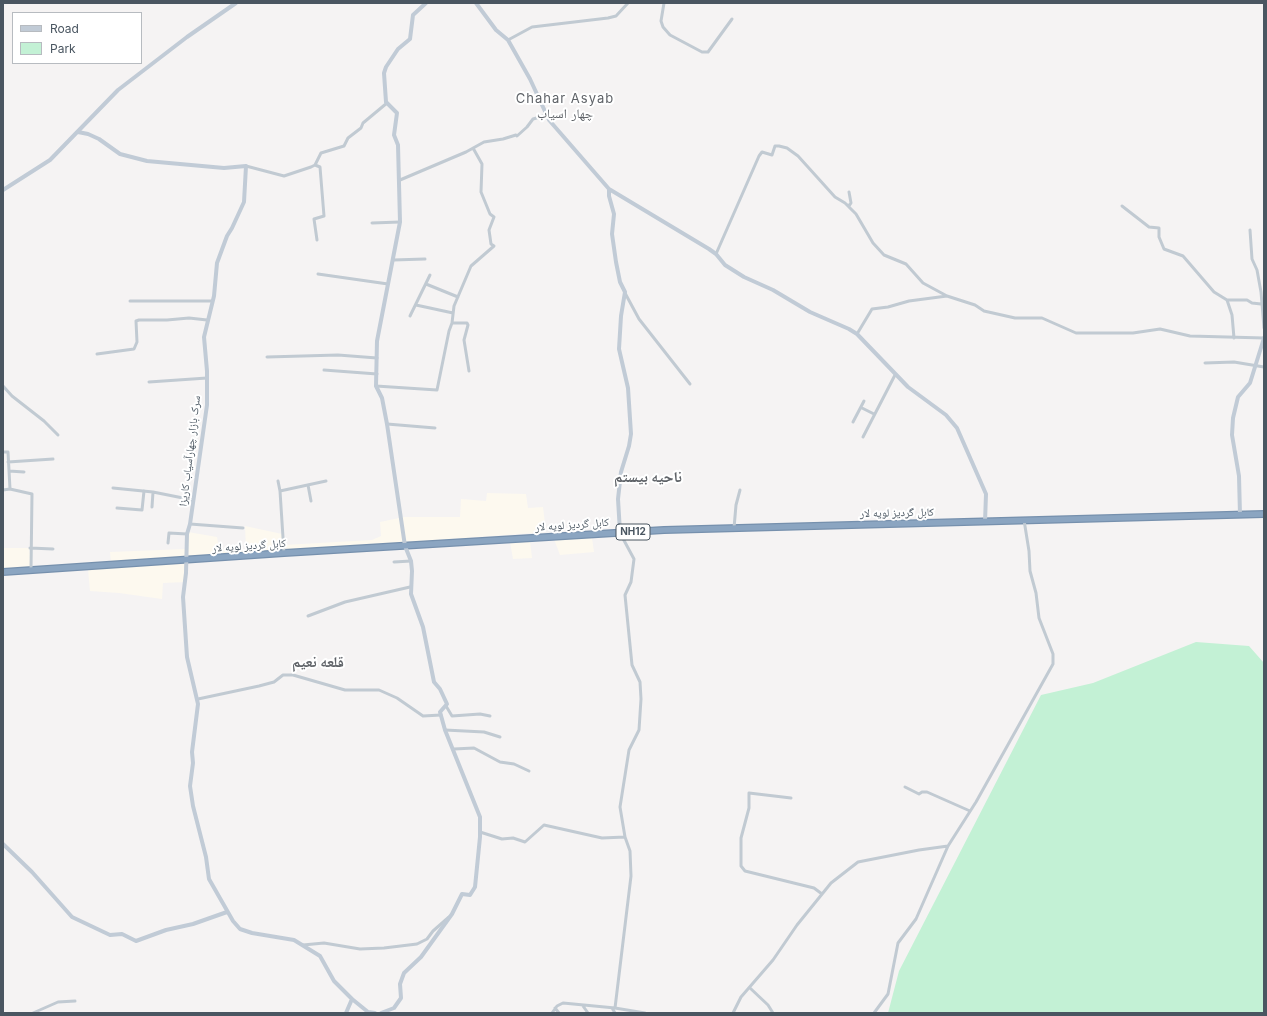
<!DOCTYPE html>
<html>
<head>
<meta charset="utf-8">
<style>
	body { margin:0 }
	#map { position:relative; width:1267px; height:1016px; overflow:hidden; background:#f5f3f3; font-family:Inter,sans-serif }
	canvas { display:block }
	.frame { position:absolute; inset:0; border:4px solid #4a5661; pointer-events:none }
	.legend { position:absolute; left:12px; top:12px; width:130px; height:52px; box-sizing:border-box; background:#fff; border:1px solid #b7bbc0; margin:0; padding:5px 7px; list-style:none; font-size:12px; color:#4a5661 }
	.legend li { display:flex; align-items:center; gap:8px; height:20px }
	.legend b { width:20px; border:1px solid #b7bbc0 }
</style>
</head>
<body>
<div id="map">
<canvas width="1267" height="1016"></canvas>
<div class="frame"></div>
<ul class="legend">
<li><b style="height:5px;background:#c1cbd6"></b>Road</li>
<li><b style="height:11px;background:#c3f1d5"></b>Park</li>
</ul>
</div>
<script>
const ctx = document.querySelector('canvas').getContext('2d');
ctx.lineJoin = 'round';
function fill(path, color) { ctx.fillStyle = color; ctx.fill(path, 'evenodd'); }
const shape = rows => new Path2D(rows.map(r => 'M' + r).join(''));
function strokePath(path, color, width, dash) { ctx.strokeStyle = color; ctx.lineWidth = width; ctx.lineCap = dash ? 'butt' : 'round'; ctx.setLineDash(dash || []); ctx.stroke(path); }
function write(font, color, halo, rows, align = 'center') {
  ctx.font = font + ' Inter,"Noto Naskh Arabic",sans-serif'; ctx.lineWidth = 4; ctx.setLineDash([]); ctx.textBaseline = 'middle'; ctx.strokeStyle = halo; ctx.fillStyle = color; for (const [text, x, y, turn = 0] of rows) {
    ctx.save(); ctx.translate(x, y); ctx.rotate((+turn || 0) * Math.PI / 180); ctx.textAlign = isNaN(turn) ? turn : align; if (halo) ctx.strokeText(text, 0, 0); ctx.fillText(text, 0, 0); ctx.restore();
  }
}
const commercial = shape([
	[487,493,526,494,528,508,543,507,546,532,111,564,110,552,185,549,188,532,217,537,219,549,246,549,245,526,282,534,284,545,372,540,381,536,380,522,404,517,460,517,461,499,486,501],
	[592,538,594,552,560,555,554,539],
	[530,541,532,558,513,559,510,542],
	[3,548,29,548,32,569,3,571],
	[187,562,186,582,163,583,162,599,119,593,90,591,88,569]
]);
const green = shape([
	[1196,642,1249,646,1264,663,1264,1013,888,1013,899,971,1041,695,1093,683]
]);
const street = shape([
	[664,3,661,21,663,27,670,35,702,52,708,52,732,19],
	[508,40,532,27,608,18,616,16,628,3],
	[315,165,320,167,324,216,314,219,317,240],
	[246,166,284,176,311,167,315,165,321,153,344,146,348,138,361,128,363,123,387,103],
	[400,180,466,152,484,142,503,139,516,135,517,136,527,127,533,119,547,115],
	[848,205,849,206,851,203,849,192],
	[1122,206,1149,227,1159,228,1159,237,1164,249,1183,256,1214,292,1227,300,1232,315,1234,338],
	[372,223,400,222],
	[1250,230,1252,259,1257,270,1261,292,1264,328],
	[716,254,759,156,762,152,772,155,775,146,779,146,787,148,798,156,835,197,845,203,856,214,873,243,884,255,906,264,923,283,947,296,975,305,984,311,1015,318,1042,318,1076,333,1133,333,1160,329,1190,336,1264,338],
	[393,260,425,259],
	[318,274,388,284],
	[426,284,458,297],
	[625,293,639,319,690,384],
	[1227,300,1247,300,1252,303,1261,304],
	[130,301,212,301],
	[416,305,453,313],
	[410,316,430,275],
	[452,323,454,306,471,266,494,246,491,244,489,230,494,217,490,214,481,192,482,164,473,148],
	[857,334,872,309,888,307,909,301,947,296],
	[97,354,134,349,137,342,136,321,139,320,167,320,189,318,207,320],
	[267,357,338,355,377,358],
	[1205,363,1234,362,1264,367],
	[324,370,377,374],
	[149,382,207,378],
	[3,386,12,396,44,421,58,435],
	[376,386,437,390,449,331,452,323,467,323,468,325,464,340,469,371],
	[862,408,874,414],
	[853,422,864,401],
	[387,424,435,428],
	[863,437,895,375],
	[3,452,8,452,10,489],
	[8,462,53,459],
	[9,471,24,472],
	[278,481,280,491,284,553],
	[308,485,311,501],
	[113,488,153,492,193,500],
	[3,490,10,489,32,494,31,570],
	[280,491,326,481],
	[152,507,153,492],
	[117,508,142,510,144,491],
	[190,524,243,528],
	[734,528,736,505,740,490],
	[168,543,169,533,187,534],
	[30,548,53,549],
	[394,562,411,561],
	[308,616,345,602,410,587],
	[198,699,259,686,274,682,283,675,293,675,345,690,379,690,397,698,423,716,441,715],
	[446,706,452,716,480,714,490,716],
	[445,730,484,732,500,737],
	[454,749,474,748,500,762,514,764,529,771],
	[905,787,919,794,922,792,927,792,970,811],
	[791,798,749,793,749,808,741,838,741,866,745,871,814,888,822,894],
	[480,832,502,839,513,838,525,842,544,825,602,838,625,837],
	[303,945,324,943,360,949,384,948,417,944,427,939,433,931,449,917],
	[750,988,768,1005,773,1013],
	[583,1006,588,1013],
	[555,1008,559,1013],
	[612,1008,615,1013],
	[615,1008,631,876,630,851,625,837,620,807,629,750,639,730,641,699,640,682,632,665,625,595,631,582,634,559,620,533],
	[33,1013,58,1002,75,1001],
	[552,1013,557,1006,563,1003,615,1008,645,1013],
	[733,1013,741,997,773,960,797,925,831,883,858,862,919,850,948,846],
	[874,1013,888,994,898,943,916,919,948,846,976,802,1053,664,1053,654,1039,618,1036,593,1030,571,1029,551,1024,520]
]);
const secondary = shape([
	[476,3,496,30,508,40,530,79,549,120,609,189,709,249,716,254,725,265,744,277,773,290,810,312,849,329,857,334,908,387,946,415,957,428,986,494,985,522],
	[78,132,88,134,99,139,120,154,147,161,224,168,246,166,244,202,232,228,227,236,217,263,214,296,204,337,207,371,207,405,190,524,187,534,186,573,183,597,187,657,198,704,192,752,193,763,190,786,193,806,206,857,209,879,233,921,240,929,252,933,294,940,320,956,334,981,352,999,346,1013],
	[609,189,609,196,614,214,612,234,616,262,620,282,625,292,621,316,619,349,628,388,631,434,629,446,621,472,618,499,620,532],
	[3,190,50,160,118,90,187,37,236,3],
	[1240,515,1239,476,1232,435,1233,418,1238,397,1250,383,1264,338],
	[3,844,32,872,72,917,110,935,122,934,136,941,166,930,193,924,227,912],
	[352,999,368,1012,375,1013],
	[381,1013,394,1008,401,998,400,984,404,973,421,957,452,914,462,894,470,895,475,887,480,837,480,817,445,730,440,712,447,704,440,689,434,682,423,627,411,594,412,571,411,561,405,546,387,424,382,398,376,386,377,341,400,222,398,145,394,135,397,113,386,102,384,73,386,67,398,49,410,39,413,15,426,3]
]);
const highway = shape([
	[3,572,284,553,664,530,1264,514]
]);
const shields = [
	[633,532,34]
];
const shieldNames = [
	["NH12",633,532]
];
const streetNames = [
	["سرک بازار چهارآسیاب کاریزا",190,451,-83],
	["کابل گردیز لویه لار",897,513,-1],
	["کابل گردیز لویه لار",572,525,-4],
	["کابل گردیز لویه لار",249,546,-4]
];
const quarterNames = [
	["Chahar Asyab",565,99],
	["چهار اسیاب",565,114]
];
const districtNames = [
	["ناحیه بیستم",648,477],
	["قلعه نعيم",318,662]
];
fill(commercial, '#fdf9ef');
fill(green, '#c3f1d5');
strokePath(highway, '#7690ad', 8);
strokePath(street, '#c1cad2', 3);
strokePath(secondary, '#c1cbd6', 4);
strokePath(highway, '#8ba5c1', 5.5);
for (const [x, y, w] of shields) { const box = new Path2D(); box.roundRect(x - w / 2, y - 8, w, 16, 3); ctx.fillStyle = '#fff'; ctx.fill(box); strokePath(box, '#4a5661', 1); }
write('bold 10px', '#4a5661', null, shieldNames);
write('11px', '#4a5661', '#fff', streetNames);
ctx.letterSpacing = '1px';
write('13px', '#5f6368', '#fff', quarterNames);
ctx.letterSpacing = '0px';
write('bold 15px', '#5f6368', '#fff', districtNames);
</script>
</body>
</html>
